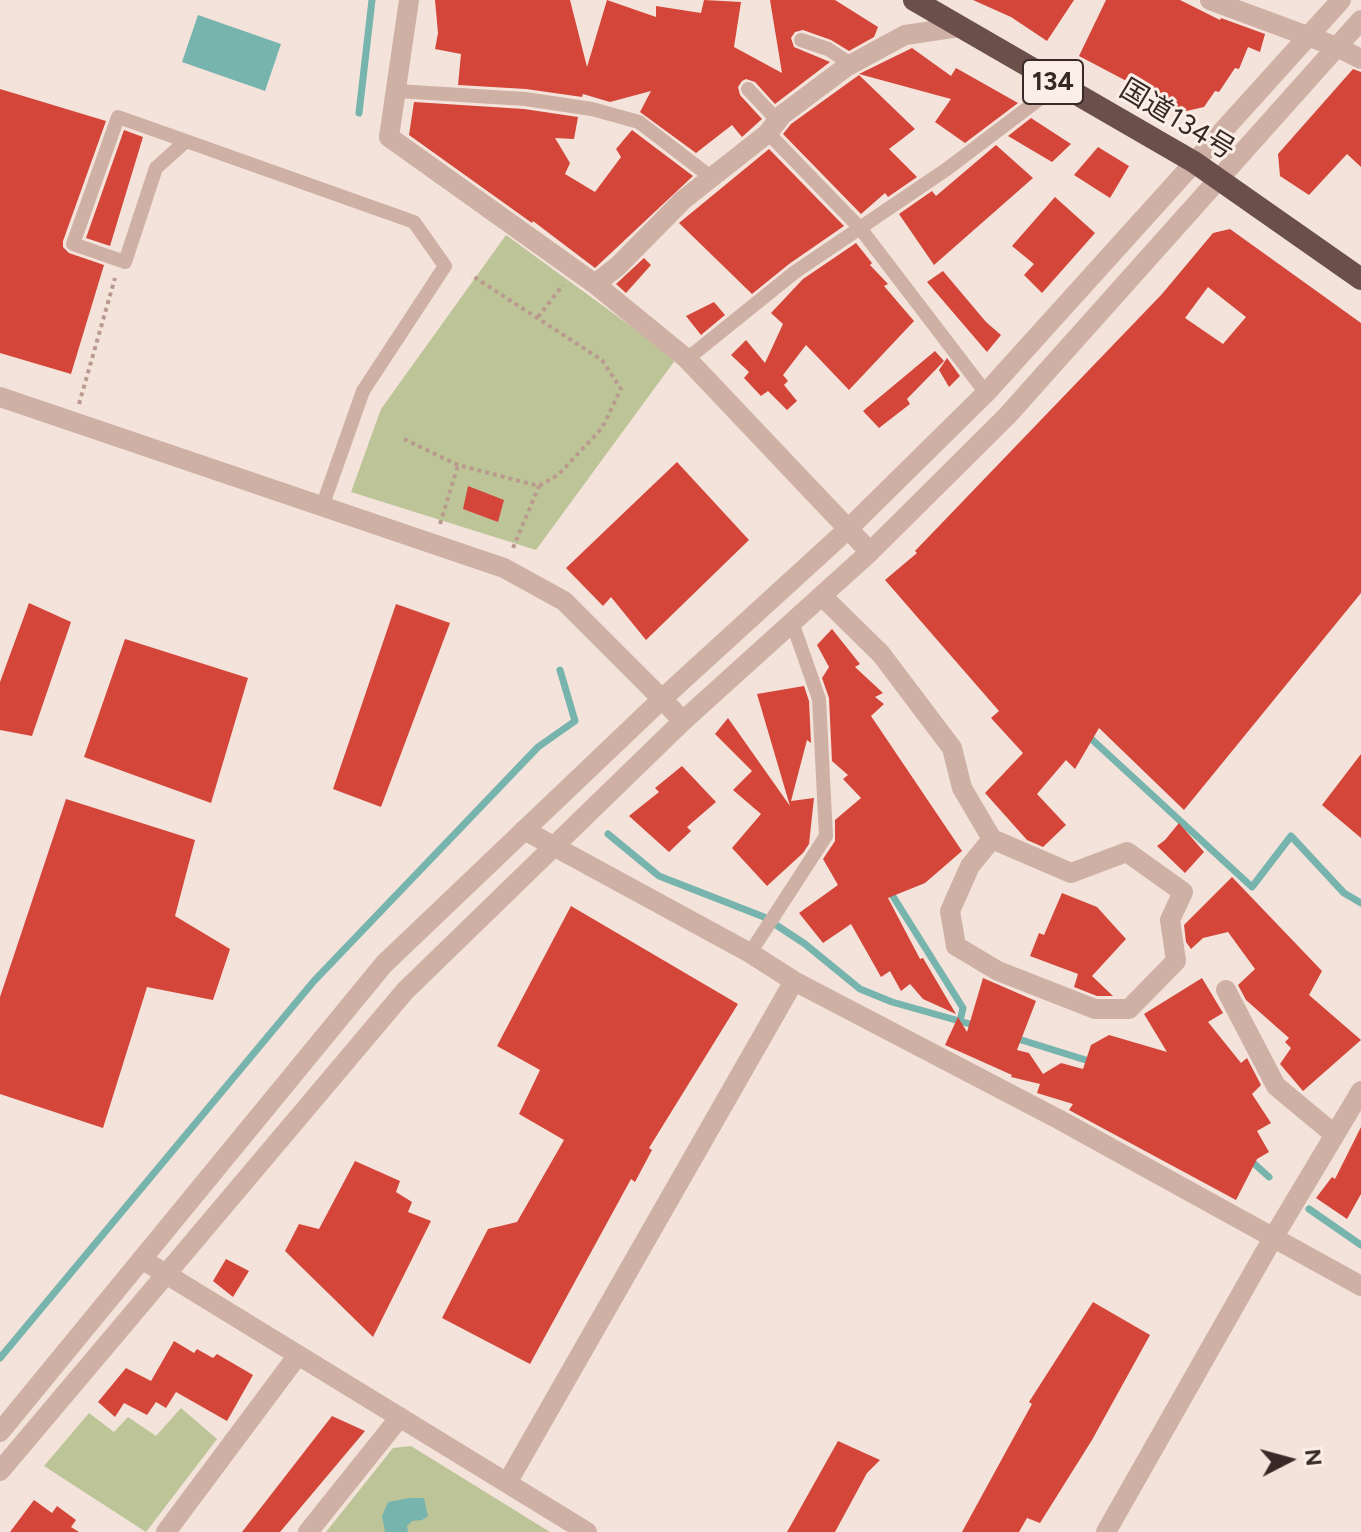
<!DOCTYPE html>
<html>
<head>
<meta charset="utf-8">
<style>
	body { margin:0 }
	#map { position:relative; width:1361px; height:1532px; overflow:hidden; background:#f4e3da; font-family:Figtree,sans-serif }
	canvas { display:block }
	.north { position:absolute; left:1249px; top:1420px; width:80px; height:80px; -webkit-text-stroke:6px #fbeee7; paint-order:stroke; rotate:84deg; font-size:22px; font-weight:700; line-height:32px; text-align:center; color:#382927 }
	.north::after { content:''; display:block; margin:auto; width:28px; height:36px; background:#382927; clip-path:polygon(50% 0,100% 100%,50% 72%,0 100%) }
</style>
</head>
<body>
<div id="map">
<canvas width="1361" height="1532"></canvas>
<div class="north">N</div>
</div>
<script>
const ctx = document.querySelector('canvas').getContext('2d');
ctx.lineJoin = 'round';
function fill(path, color) { ctx.fillStyle = color; ctx.fill(path, 'evenodd'); }
const shape = rows => new Path2D(rows.map(r => 'M' + r).join(''));
function strokePath(path, color, width, dash) { ctx.strokeStyle = color; ctx.lineWidth = width; ctx.lineCap = dash ? 'butt' : 'round'; ctx.setLineDash(dash || []); ctx.stroke(path); }
function write(font, color, halo, rows, align = 'center') {
  ctx.font = font + ' Figtree,"Noto Sans JP",sans-serif'; ctx.lineWidth = 6; ctx.setLineDash([]); ctx.textBaseline = 'middle'; ctx.strokeStyle = halo; ctx.fillStyle = color; for (const [text, x, y, turn = 0] of rows) {
    ctx.save(); ctx.translate(x, y); ctx.rotate((+turn || 0) * Math.PI / 180); ctx.textAlign = isNaN(turn) ? turn : align; if (halo) ctx.strokeText(text, 0, 0); ctx.fillText(text, 0, 0); ctx.restore();
  }
}
const green = shape([
	[506,235,676,359,536,550,351,492,381,409],
	[181,1408,217,1439,146,1532,44,1466,89,1413,114,1432,128,1417,156,1436],
	[411,1446,550,1532,326,1532,393,1448]
]);
const water = shape([
	[198,15,281,44,265,91,182,62],
	[410,1498,424,1498,428,1516,422,1520,412,1521,407,1526,408,1532,385,1532,382,1516,388,1502]
]);
const stream = shape([
	[359,113,372,0],
	[1086,734,1252,887,1291,836,1344,893,1361,903],
	[608,834,659,876,764,917,805,944,860,989,892,1002,977,1026],
	[889,890,963,1008,960,1021],
	[1012,1037,1092,1062],
	[1248,1158,1269,1177],
	[1309,1209,1361,1245],
	[0,1358,314,981,538,747,575,721,560,670]
]);
const building = shape([
	[435,0,570,0,587,67,607,0,656,17,656,6,701,13,704,0,741,2,734,47,782,73,770,0,835,0,878,27,874,37,849,51,831,40,803,30,795,32,791,38,794,47,830,62,775,104,755,82,746,79,742,81,738,87,740,95,762,119,742,137,732,125,696,153,640,112,651,91,610,102,583,94,582,97,526,89,458,85,461,54,435,49,438,33],
	[973,0,1074,0,1047,41,1011,17],
	[1106,0,1180,0,1220,20,1221,18,1265,34,1260,52,1248,47,1239,69,1235,68,1219,92,1215,91,1204,107,1182,112,1170,105,1173,101,1139,82,1136,86,1079,56],
	[912,48,951,76,956,68,1018,103,965,143,935,122,951,99,859,74],
	[1353,69,1361,72,1361,167,1347,154,1309,195,1280,176,1278,154],
	[859,75,915,129,889,149,917,177,888,197,885,193,861,214,783,134,791,124],
	[0,89,106,121,63,241,63,247,69,253,104,265,71,374,0,353],
	[414,102,524,109,578,117,574,139,555,138,570,163,565,174,595,192,621,157,616,149,632,130,693,176,595,268,533,221,532,223,409,135],
	[1031,118,1071,144,1052,162,1008,136],
	[124,130,143,137,110,246,86,238],
	[996,145,1033,178,934,265,899,214,932,191,936,196],
	[1098,147,1129,166,1110,198,1074,175],
	[769,149,844,226,789,264,752,294,679,223],
	[1055,197,1095,233,1042,293,1024,275,1034,264,1012,246],
	[1230,229,1361,323,1361,593,1184,810,1099,728,1075,769,1066,760,1037,794,1066,825,1043,847,1027,840,985,793,1023,753,991,718,999,711,885,580,917,553,915,551,1162,294,1213,233],
	[1208,287,1246,317,1223,344,1185,318],
	[856,243,872,263,870,265,888,284,884,286,914,321,849,390,806,345,783,375,788,381,784,385,797,401,787,410,768,391,761,396,744,378,749,372,731,355,746,340,765,363,783,324,771,313,803,279],
	[644,258,651,265,626,293,616,284],
	[943,271,986,322,1001,335,987,352,927,282],
	[714,302,725,315,701,335,686,316],
	[935,351,944,361,907,399,910,404,879,428,863,411],
	[947,358,960,376,949,387,939,370],
	[677,462,749,540,646,640,611,597,603,606,566,568],
	[468,486,504,500,498,522,463,509],
	[29,603,71,622,32,736,0,730,0,682],
	[396,604,450,623,381,807,333,789],
	[832,629,860,664,855,667,883,693,875,697,884,704,871,716,962,851,925,883,888,898,920,959,923,958,956,1014,923,999,910,984,901,991,890,971,881,977,851,924,823,943,799,913,838,885,823,859,835,841,835,820,861,798,843,779,848,775,832,761,829,698,822,678,829,667,817,645],
	[125,639,248,678,211,803,84,757],
	[804,686,809,701,811,743,807,740,791,801,814,798,809,844,803,853,767,886,732,848,761,814,733,790,752,771,715,734,728,718,790,806,757,694],
	[1361,754,1361,838,1322,805],
	[682,766,716,802,687,827,691,831,669,852,629,816,659,792,655,788],
	[66,799,195,840,175,916,230,949,213,1000,147,987,103,1128,0,1094,0,997],
	[1179,823,1204,852,1185,873,1157,846,1165,840],
	[1232,877,1322,971,1309,995,1361,1040,1303,1091,1280,1064,1291,1048,1285,1042,1289,1038,1246,1000,1238,985,1255,969,1228,932,1203,938,1191,949,1186,942,1184,925],
	[1062,893,1097,907,1126,939,1092,976,1113,996,1097,996,1074,987,1078,974,1030,956,1039,933,1044,935],
	[571,906,738,1004,649,1148,652,1150,635,1182,631,1179,530,1364,442,1318,488,1229,517,1222,564,1140,519,1114,540,1070,497,1046],
	[983,978,1036,1001,1017,1050,1029,1053,1043,1074,1061,1063,1083,1069,1091,1045,1109,1035,1167,1052,1144,1014,1202,978,1223,1013,1208,1022,1241,1063,1247,1058,1261,1085,1252,1094,1271,1123,1257,1131,1269,1152,1257,1159,1236,1200,1069,1110,1073,1104,1037,1093,1040,1084,1011,1077,1012,1075,945,1045,958,1017,967,1032],
	[1361,1127,1361,1194,1347,1219,1316,1198,1332,1177,1335,1179],
	[355,1161,400,1181,396,1192,412,1202,408,1212,431,1221,373,1337,285,1251,299,1224,319,1229],
	[226,1259,249,1271,233,1297,213,1281],
	[1093,1302,1150,1335,1092,1440,1040,1523,1027,1518,1019,1532,962,1532,1032,1404,1029,1402],
	[174,1341,194,1353,197,1349,213,1358,217,1354,253,1375,227,1421,176,1392,166,1408,156,1402,147,1415,124,1403,115,1417,98,1402,126,1368,151,1381],
	[332,1416,365,1431,280,1532,242,1532],
	[838,1441,880,1460,867,1473,835,1532,787,1532],
	[34,1500,52,1513,57,1506,76,1520,71,1527,79,1532,10,1532]
]);
const path = shape([
	[538,317,563,285],
	[79,404,115,278],
	[404,439,458,465,539,486,558,475,602,428,621,389,602,360,471,275],
	[440,524,458,465],
	[513,548,539,486]
]);
const service = shape([
	[801,40,828,49,851,64],
	[748,89,778,121],
	[397,91,525,99,592,109,639,122,712,178],
	[768,133,860,228,986,393],
	[186,141,156,168,125,262,73,244,118,117,186,141,414,222,445,266,363,391,322,507],
	[687,359,795,272,947,169,1058,85],
	[750,953,826,836,819,699,792,622]
]);
const pedestrian = shape([
	[1337,47,1361,59]
]);
const minor = shape([
	[409,0,389,137,595,284,687,359,870,552],
	[1210,0,1337,47],
	[595,284,618,266,683,200,768,133,782,115,846,67,905,35,959,27],
	[822,596,881,654,952,748,962,788,992,839,1071,873,1127,852,1183,892,1170,920,1176,961,1129,1009,1095,1009,998,971,956,946,950,911,970,866,992,839],
	[662,699,683,721],
	[524,830,750,953,794,981,1060,1120,1361,1286],
	[1226,990,1276,1086,1335,1135],
	[143,1260,587,1532],
	[507,1483,794,981],
	[166,1532,298,1355],
	[308,1532,400,1417],
	[1106,1532,1273,1238,1361,1091]
]);
const tertiary = shape([
	[0,397,504,568,564,601,662,699],
	[0,1432,384,964,662,699,848,529,986,393,1341,0],
	[0,1471,405,991,683,721,870,552,1007,416,1361,20]
]);
const trunk = shape([
	[914,0,1194,162,1361,279]
]);
const shields = [
	[1053,82,60]
];
const shieldNames = [
	["134",1053,82]
];
const streetNames = [
	["国道134号",1177,120,31]
];
fill(green, '#bdc598');
fill(water, '#76b4ad');
strokePath(stream, '#76b4ad', 7);
fill(building, '#d34639');
strokePath(path, '#ba9a8e', 4, [4, 4]);
strokePath(service, '#ceb0a4', 14);
strokePath(pedestrian, '#ceb0a4', 20);
strokePath(minor, '#ceb0a4', 20);
strokePath(tertiary, '#ceb0a4', 20);
strokePath(trunk, '#6b4f4a', 22);
for (const [x, y, w] of shields) { const box = new Path2D(); box.roundRect(x - w / 2, y - 22, w, 44, 6); ctx.fillStyle = '#fbeee7'; ctx.fill(box); strokePath(box, '#382927', 2); }
write('bold 26px', '#382927', null, shieldNames);
write('28px', '#382927', '#fbeee7', streetNames);
</script>
</body>
</html>
